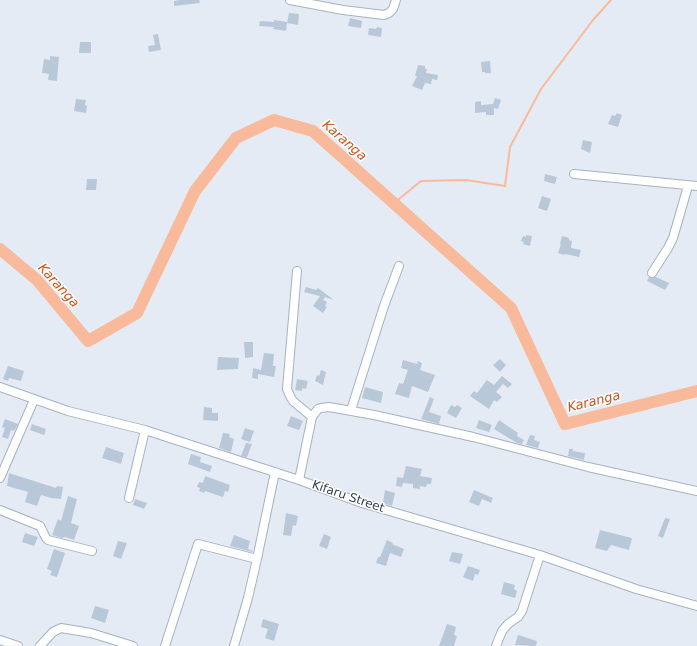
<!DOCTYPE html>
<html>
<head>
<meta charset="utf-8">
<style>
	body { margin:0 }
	canvas { display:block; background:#e5ebf5 }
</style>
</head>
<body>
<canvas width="697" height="646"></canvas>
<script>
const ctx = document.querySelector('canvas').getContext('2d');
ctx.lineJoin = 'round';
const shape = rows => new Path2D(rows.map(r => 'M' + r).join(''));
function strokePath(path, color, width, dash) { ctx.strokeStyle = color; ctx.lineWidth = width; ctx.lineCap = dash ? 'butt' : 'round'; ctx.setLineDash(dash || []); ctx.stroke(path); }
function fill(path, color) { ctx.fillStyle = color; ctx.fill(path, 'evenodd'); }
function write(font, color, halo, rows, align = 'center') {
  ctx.font = font + ' "DejaVu Sans",sans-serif'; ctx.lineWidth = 3; ctx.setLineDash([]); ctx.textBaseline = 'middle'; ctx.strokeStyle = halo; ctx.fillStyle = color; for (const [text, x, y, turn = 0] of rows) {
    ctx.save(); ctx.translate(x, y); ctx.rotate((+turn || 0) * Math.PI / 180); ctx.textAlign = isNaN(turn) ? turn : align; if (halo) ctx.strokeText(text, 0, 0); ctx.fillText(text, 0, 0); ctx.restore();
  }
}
const stream = shape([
	[394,203,421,181,466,180,505,186,510,147,541,89,593,20,611,0]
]);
const river = shape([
	[0,249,37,280,88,341,137,313,195,191,236,138,274,120,313,131,511,308,565,424,697,391]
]);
const building = shape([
	[181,0,199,0,200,3,174,6,174,1],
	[289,13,299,14,298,25,287,23],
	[350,18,362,21,361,28,348,26],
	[274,20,287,22,286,31,273,29,274,27,259,26,260,21,274,22],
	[377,27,382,28,381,37,368,35,369,28,376,29],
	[158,34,161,50,149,52,148,46,155,45,153,35],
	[80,42,91,42,91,53,79,53],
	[50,56,59,57,57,81,48,80,49,74,42,73,44,59,50,60],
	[490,61,491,73,485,73,485,72,482,72,481,62],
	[418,65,425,66,425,69,427,69,426,73,438,75,437,80,432,79,431,84,425,83,422,90,412,86,417,76,415,76],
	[495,98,501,100,498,109,494,108,494,115,486,115,486,112,475,113,475,102,481,101,481,105,493,104],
	[76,99,86,100,85,105,87,106,86,113,74,111],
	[617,113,622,115,618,127,608,124,612,115,615,116],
	[583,140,592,142,590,153,581,149],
	[545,174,557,177,555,184,544,181],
	[87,179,97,179,96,190,86,190],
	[542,196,551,199,547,211,538,208],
	[526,235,532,236,530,246,523,244,524,242,521,241,523,236,526,237],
	[562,236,569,238,569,240,572,241,571,248,581,250,579,257,565,254,564,255,558,253,561,244,560,244],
	[649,277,652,278,656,277,669,283,665,290,647,281],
	[306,287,316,290,318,288,334,300,325,297,323,300,327,302,325,306,327,307,323,313,313,306,320,296,304,292],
	[244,342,253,342,253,357,245,358],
	[264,353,274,354,273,366,276,366,274,377,258,374,258,379,252,378,253,368,261,370],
	[218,357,239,358,238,369,217,370],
	[500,359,506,365,500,372,493,365],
	[403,360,417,364,418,361,422,363,420,370,435,375,428,392,412,386,409,398,395,394,399,383,403,384,408,370,401,368],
	[8,366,24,371,21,381,9,378,8,381,3,379],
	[321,370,326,372,323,385,315,381,317,375,319,376],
	[502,376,512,384,508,388,503,384,496,392,502,397,497,402,494,400,489,409,470,396,474,391,477,393,487,380,494,385],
	[297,379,308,381,306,389,302,388,302,391,295,390],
	[365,387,383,392,381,403,362,398],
	[430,397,434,399,429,412,441,416,439,424,421,419],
	[451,405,455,407,457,405,462,408,456,418,447,413],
	[204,407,212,408,212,413,218,413,218,421,203,420],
	[291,416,303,421,299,430,287,426],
	[5,419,18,424,14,431,11,430,8,439,2,437,5,428,2,427],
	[479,420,492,425,489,432,476,428],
	[499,420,518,433,517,436,524,440,522,444,517,443,494,429],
	[32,424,46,429,44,435,30,430],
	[245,428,254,431,250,442,241,439],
	[223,433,230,434,229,437,234,439,231,452,219,448],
	[530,435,535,436,534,440,540,442,538,448,526,445],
	[246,443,252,444,247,457,241,456],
	[106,447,124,453,121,464,102,458],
	[569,449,573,449,573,451,585,453,584,460,568,456],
	[191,454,201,457,200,462,212,466,210,472,188,464],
	[406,466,422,469,420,476,432,478,431,484,427,484,426,487,420,486,420,489,413,488,413,484,403,483,402,487,396,486,397,477,403,478],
	[9,473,56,488,57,486,63,487,61,499,51,498,41,495,37,506,25,502,28,492,7,486],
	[205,476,230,485,228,492,225,491,223,497,205,491,204,493,199,491,200,488,197,487,199,482,203,483],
	[385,490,395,493,392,506,383,503],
	[474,490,493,498,491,503,482,499,479,506,469,502],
	[68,496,77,499,71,523,79,526,74,540,65,537,62,538,52,535,58,519,61,521],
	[135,499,147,503,144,509,133,505],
	[286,513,298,516,296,526,293,525,291,536,283,535],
	[665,518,670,519,663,538,658,536],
	[600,530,632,538,629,550,611,545,607,551,595,548],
	[25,533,38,537,34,546,22,542],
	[324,534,331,537,327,549,319,546],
	[234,535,250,541,248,549,253,551,252,552,230,546],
	[387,540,393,543,392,544,404,549,401,557,390,553,386,566,376,563,378,557,380,557],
	[118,541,127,543,121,559,113,556],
	[54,549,65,553,57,577,50,575,52,571,47,569],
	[452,552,463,554,460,564,449,561],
	[468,566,480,570,478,575,475,574,473,581,463,577],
	[504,582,515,585,514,589,517,591,515,598,501,594],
	[95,606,109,610,105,623,91,618],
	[263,619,279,624,274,641,265,638,268,629,261,627],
	[447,624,456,627,454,635,457,636,454,646,439,646],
	[518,635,537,641,536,646,515,645]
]);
const minor = shape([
	[290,0,343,10,384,15,389,13,393,9,396,0],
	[574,174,697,186],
	[297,271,287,389,290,396,293,401,312,417],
	[652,273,668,248,673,238,688,186],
	[0,387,68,411,145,430,299,480,362,503,540,555,636,589,697,606],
	[351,410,384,306,399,266],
	[0,478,34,400],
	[299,480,312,417,318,409,321,408,329,407,374,415,473,437,588,467,697,491],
	[129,498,145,430],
	[0,510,40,526,46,538,48,540,92,551],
	[0,640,18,646],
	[40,646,53,632,61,628,91,633,133,646],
	[165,646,198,544,257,559],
	[234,646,248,598,257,559,275,472],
	[496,646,502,631,508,624,518,617,522,611,540,555]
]);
const streetNames = [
	["Kifaru Street",348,497,19]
];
const waterNames = [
	["Karanga",344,141,41],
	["Karanga",58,286,48],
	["Karanga",594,402,-14]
];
strokePath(stream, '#f9b99b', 2);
strokePath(river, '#f9b99b', 12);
fill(building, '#b9c8d8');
strokePath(minor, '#a7b2c1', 10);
strokePath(minor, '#fff', 8);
write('12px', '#343e48', '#fff', streetNames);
write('italic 13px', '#c15720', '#fff', waterNames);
</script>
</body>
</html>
